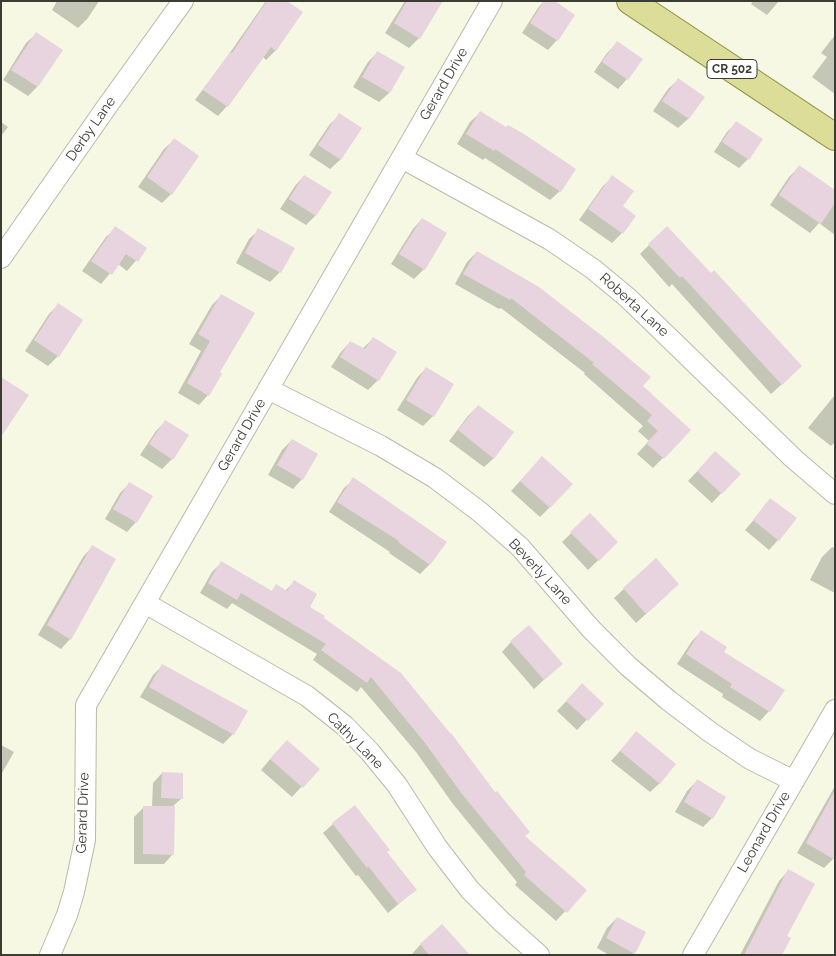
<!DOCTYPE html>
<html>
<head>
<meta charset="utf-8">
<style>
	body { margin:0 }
	#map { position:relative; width:836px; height:956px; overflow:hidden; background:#f6f8e4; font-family:Raleway,sans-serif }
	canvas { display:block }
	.frame { position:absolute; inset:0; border:2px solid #3b3c34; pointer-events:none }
</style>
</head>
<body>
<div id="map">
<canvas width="836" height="956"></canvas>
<div class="frame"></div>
</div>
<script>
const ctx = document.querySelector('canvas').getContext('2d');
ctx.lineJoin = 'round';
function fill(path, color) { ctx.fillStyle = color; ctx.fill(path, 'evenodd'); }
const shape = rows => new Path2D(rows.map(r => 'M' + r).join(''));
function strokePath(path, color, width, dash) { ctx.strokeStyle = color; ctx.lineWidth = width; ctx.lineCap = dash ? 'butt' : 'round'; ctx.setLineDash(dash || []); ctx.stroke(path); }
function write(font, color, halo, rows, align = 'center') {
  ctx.font = font + ' Raleway,sans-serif'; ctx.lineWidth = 5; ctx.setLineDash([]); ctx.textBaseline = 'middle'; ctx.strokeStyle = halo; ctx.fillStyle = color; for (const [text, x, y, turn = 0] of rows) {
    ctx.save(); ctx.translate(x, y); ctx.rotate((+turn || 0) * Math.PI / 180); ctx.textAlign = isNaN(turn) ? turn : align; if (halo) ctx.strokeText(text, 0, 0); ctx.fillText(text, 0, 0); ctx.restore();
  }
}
const shadow = shape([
	[57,1,99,1,88,18,78,28,52,10],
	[266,1,285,1,276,50,266,60,263,57,227,106,218,116,195,100,227,57],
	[405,1,433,1,419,38,409,48,385,33],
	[544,1,557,40,548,50,522,33,538,8],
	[753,1,779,1,767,15,751,4],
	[36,34,37,87,28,96,3,80,26,43],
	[835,35,835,94,812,77,827,57,821,53],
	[617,43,627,79,618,89,594,72,607,53],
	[377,53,403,67,389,93,379,102,353,87,368,62],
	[678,80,703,97,688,119,678,128,653,111,668,89],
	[480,113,560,191,550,200,485,158,483,160,457,144,470,122],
	[340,115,361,129,340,160,330,169,309,155,330,124],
	[1,122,8,127,1,136],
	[736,123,748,159,739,168,714,152,727,132],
	[174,140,171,194,162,203,138,187,164,149],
	[799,167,835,192,835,235,819,223,810,233,770,205,789,177],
	[304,176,330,192,315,216,306,225,280,209,295,186],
	[613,177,621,207,634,216,622,233,612,243,579,220,603,186],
	[422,219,424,269,414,279,391,264,413,229],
	[116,228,146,249,127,271,118,264,101,284,82,271,106,237],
	[259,230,280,272,270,282,236,263,249,239],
	[649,245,791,376,771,394,672,284,669,287,640,254],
	[477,252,642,386,690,430,653,468,637,454,649,441,638,431,643,426,584,374,585,373,501,308,499,309,455,284,467,262],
	[222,295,218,373,208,395,199,405,178,393,201,351,189,344,212,305],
	[58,305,58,356,48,366,25,351,49,314],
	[373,339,378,380,368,390,331,367,341,352,350,342,363,348],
	[426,368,433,416,423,426,397,410,417,378],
	[834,396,835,442,831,446,808,428],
	[478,406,494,458,484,467,449,441,468,416],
	[165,422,187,436,172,459,162,469,140,455,156,431],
	[292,440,302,479,293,489,268,475,282,450],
	[706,462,739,474,712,503,688,481],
	[532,468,550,507,540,517,511,491],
	[354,479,446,542,429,565,420,574,389,553,390,552,329,512,344,488],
	[129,484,136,522,127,532,105,519,120,493],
	[771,500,778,540,769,550,745,530],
	[590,515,617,542,588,570,562,542],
	[92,547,70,639,61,649,38,635,83,557],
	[832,547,835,548,835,593,810,580,822,557],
	[656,560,668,594,636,623,614,598],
	[221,563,271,592,277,586,285,591,294,582,308,607,322,619,495,794,524,837,585,890,556,921,515,885,517,882,453,804,416,752,361,687,357,692,313,660,317,654,232,603,227,609,200,593,212,572],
	[701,632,722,652,769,711,760,721,722,697,723,694,677,664,692,641],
	[511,642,561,664,534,689,502,652],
	[163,665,233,734,223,744,140,697,153,675],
	[573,694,602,704,577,730,557,711],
	[636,733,660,783,650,792,611,761],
	[1,745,14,752,1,775],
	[277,751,318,769,292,797,261,770],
	[162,773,182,798,173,806,173,854,164,864,134,864,134,817,144,807,152,807,153,783],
	[697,781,712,818,703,827,675,812,687,791],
	[835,786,835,857,824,868,797,853],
	[333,824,386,852,415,890,388,913,358,875,356,876,323,833],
	[788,871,785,936,780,955,740,955,779,881],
	[617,918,634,953,632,955,609,955,597,948,607,928],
	[442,925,469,955,411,955,420,945]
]);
const building = shape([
	[267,1,287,1,303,12,276,51,271,47,228,107,203,90,230,52,232,53],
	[407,1,443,1,420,39,394,23],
	[544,1,555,1,575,15,558,41,530,23],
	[36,32,63,50,38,87,11,70],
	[617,41,643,59,628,80,602,62],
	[377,51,405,67,390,93,362,77],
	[678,78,705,97,689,119,662,101],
	[480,111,506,127,508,125,524,134,576,169,561,192,495,149,494,151,466,134],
	[339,113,362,128,341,160,318,145],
	[736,121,763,139,749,160,722,142],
	[174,138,199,156,172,195,147,177],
	[799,165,835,190,835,203,821,224,779,195],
	[304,175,332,192,316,216,289,199],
	[612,175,634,191,623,206,636,216,623,234,588,209],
	[422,218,447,233,425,270,399,254],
	[115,226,147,248,138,262,126,254,112,275,91,261],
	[667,226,711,273,714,270,802,366,782,385,682,276,680,278,648,244],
	[258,228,295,248,281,273,245,253],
	[477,251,539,287,606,339,651,377,643,386,691,430,664,459,646,443,658,431,647,421,652,415,592,364,594,363,511,298,510,300,463,274],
	[221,294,255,313,220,372,222,374,209,396,187,383,210,341,198,334],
	[58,303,83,320,59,357,34,340],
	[373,337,397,352,379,381,340,357,350,341,365,349],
	[426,367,454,384,434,417,406,400],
	[1,377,29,395,1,437],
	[478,405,514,432,494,459,458,430],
	[165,420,189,435,173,460,149,444],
	[292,439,318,454,303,480,277,465],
	[715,451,741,474,722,494,697,471],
	[542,456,573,484,550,508,520,481],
	[353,477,447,542,430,565,398,542,399,541,337,502],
	[129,482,153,496,137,523,113,509],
	[770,498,797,518,779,541,753,520],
	[590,513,618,542,599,561,570,532],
	[92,545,116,559,71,640,47,625],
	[656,558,679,584,646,614,623,588],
	[221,561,272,591,276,584,287,591,294,580,317,594,310,607,325,616,324,618,401,673,450,733,451,733,495,792,497,791,530,832,525,836,587,890,567,913,524,875,526,872,462,794,425,743,371,677,367,683,321,650,326,644,241,593,237,600,208,583],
	[529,625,563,664,544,680,510,641],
	[701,630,727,647,724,652,785,690,770,712,730,687,732,684,686,654],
	[162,664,248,711,234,735,149,687],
	[582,683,604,704,588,721,566,701],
	[636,731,676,764,660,784,620,751],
	[287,740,320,769,303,788,270,759],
	[162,772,183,773,183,799,161,798],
	[697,779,726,797,713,819,684,802],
	[835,790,835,860,806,843],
	[355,805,390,850,387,852,417,890,398,904,368,866,367,868,332,823],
	[143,806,175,806,174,855,143,854],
	[788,869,815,884,787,936,791,938,782,955,744,955],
	[617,917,646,932,635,954,606,938],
	[442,924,470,955,429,955,420,944]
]);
const minor = shape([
	[402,158,549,239,593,269,628,298,794,459,835,494],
	[1,258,108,105,183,1],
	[268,389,381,446,435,478,480,512,520,547,591,629,628,666,668,700,710,732,750,759,794,781],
	[145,603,307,696,345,726,370,752,397,785,437,847,470,890,502,922,539,955],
	[50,955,67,915,74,892,85,840,86,705,492,1],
	[693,955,835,710]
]);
const major = shape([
	[630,1,835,137]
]);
const shields = [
	[732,69,50]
];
const shieldNames = [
	["CR 502",732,69]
];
const streetNames = [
	["Gerard Drive",444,84,-60],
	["Derby Lane",91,129,-55],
	["Roberta Lane",634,305,42],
	["Gerard Drive",242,435,-60],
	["Beverly Lane",540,572,47],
	["Cathy Lane",355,741,45],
	["Gerard Drive",83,813,-88],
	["Leonard Drive",764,832,-60]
];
fill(shadow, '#0003');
fill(building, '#e7d4df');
strokePath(minor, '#b9baa8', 22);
strokePath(major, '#959649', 28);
strokePath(minor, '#fff', 20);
strokePath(major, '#dcdd99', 26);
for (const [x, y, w] of shields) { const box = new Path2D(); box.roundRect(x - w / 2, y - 9.5, w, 19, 4); ctx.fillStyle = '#fff'; ctx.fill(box); strokePath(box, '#3b3c34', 1); }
write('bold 12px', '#3b3c34', null, shieldNames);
write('14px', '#3b3c34', '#fff', streetNames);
</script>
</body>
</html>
